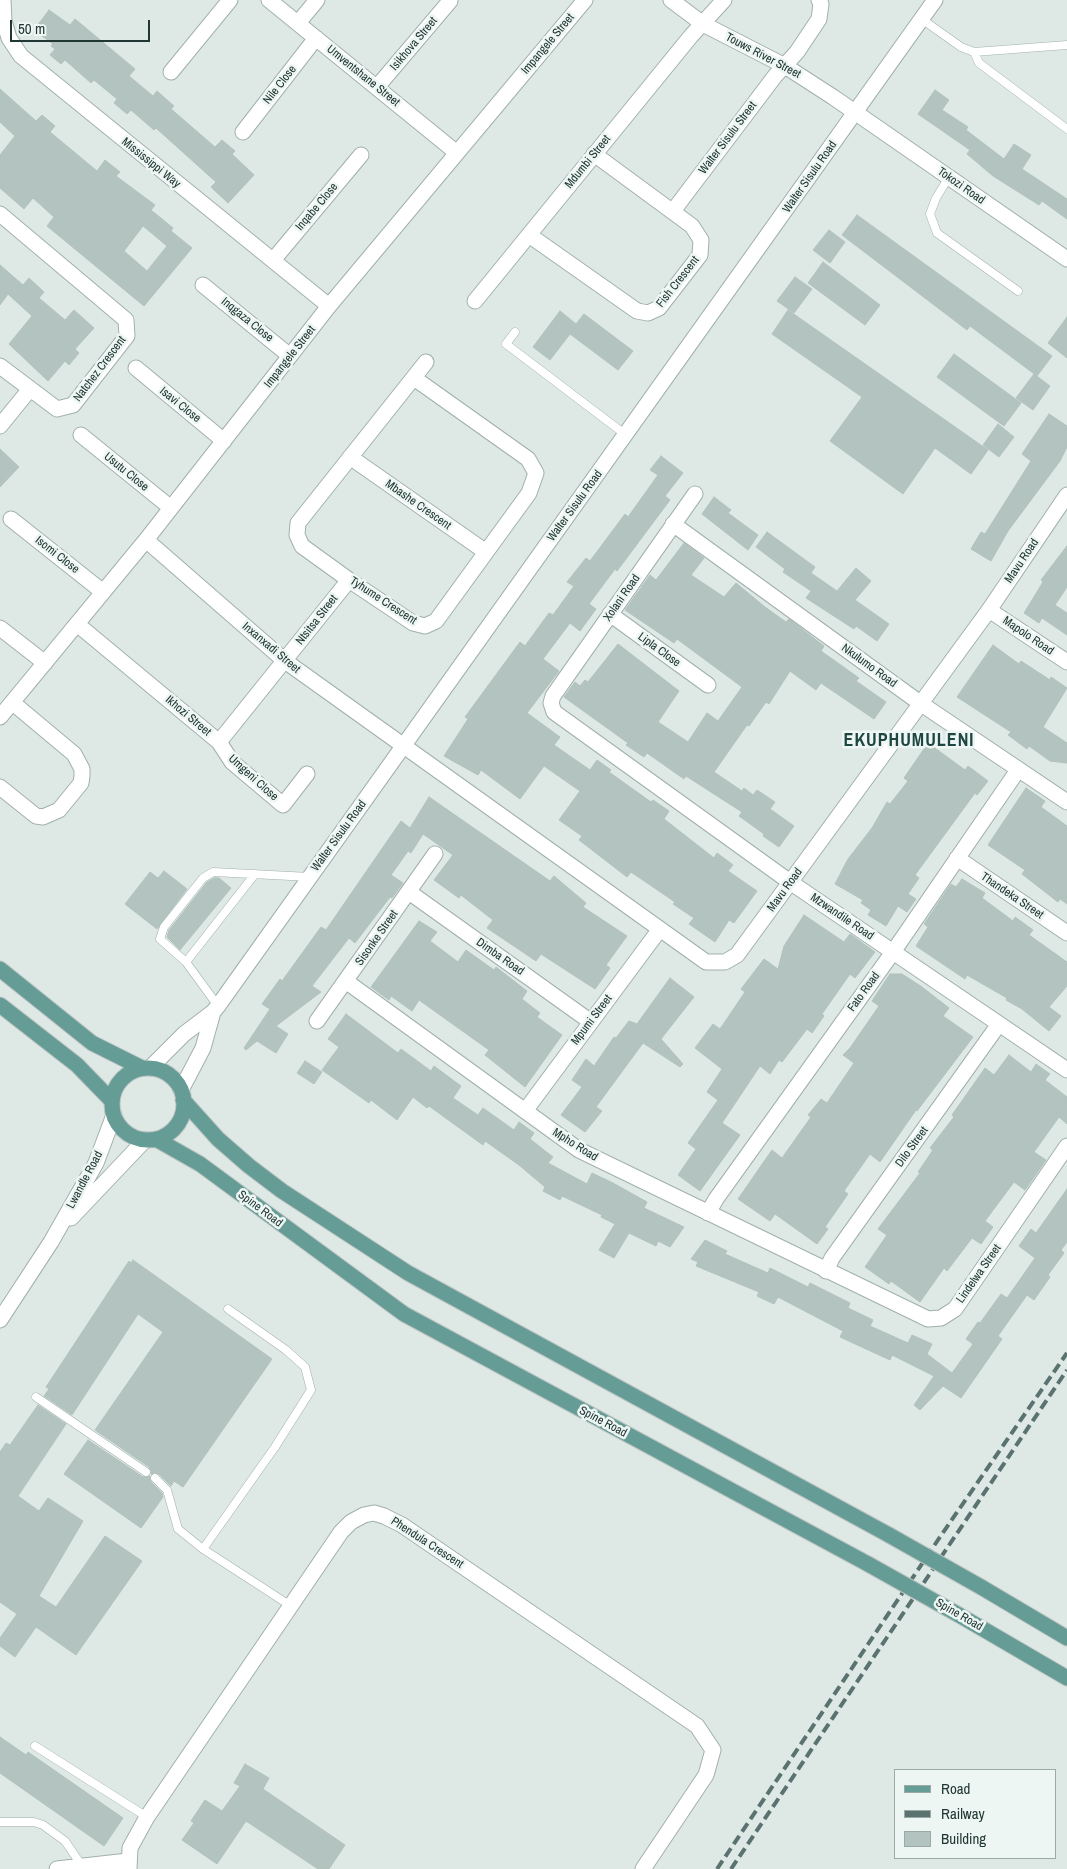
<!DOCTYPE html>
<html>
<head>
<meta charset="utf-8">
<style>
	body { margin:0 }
	#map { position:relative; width:1067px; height:1869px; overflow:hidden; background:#dee9e5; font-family:"Archivo Narrow",sans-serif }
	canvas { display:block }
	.legend { position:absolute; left:894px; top:1769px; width:162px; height:90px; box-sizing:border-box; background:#eef6f3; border:1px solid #9caaa7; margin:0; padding:6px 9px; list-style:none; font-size:15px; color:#203734 }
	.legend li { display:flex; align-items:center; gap:10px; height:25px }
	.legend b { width:25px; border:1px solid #9caaa7 }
	.scale { position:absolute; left:10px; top:20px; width:140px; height:22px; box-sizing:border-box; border:2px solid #203734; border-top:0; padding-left:6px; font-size:15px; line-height:18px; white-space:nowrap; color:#203734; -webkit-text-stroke:4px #eef6f3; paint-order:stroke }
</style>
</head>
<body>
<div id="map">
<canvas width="1067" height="1869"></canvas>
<ul class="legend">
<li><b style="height:6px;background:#659c95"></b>Road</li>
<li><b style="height:6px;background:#5a7370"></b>Railway</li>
<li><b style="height:14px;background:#b3c3bf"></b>Building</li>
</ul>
<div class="scale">50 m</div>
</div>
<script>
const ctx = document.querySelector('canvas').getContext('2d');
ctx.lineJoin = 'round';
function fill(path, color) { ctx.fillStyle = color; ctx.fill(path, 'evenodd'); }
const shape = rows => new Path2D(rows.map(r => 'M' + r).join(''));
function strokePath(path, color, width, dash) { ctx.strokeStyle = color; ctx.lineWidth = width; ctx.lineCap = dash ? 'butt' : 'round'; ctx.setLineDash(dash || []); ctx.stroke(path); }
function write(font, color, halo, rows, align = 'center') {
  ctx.font = font + ' "Archivo Narrow",sans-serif'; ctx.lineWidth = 5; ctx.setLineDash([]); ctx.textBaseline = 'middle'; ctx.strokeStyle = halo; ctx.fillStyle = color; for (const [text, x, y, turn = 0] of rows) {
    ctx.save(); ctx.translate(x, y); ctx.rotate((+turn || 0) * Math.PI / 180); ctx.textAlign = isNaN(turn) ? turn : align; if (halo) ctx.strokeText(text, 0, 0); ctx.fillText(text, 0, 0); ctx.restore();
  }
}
const building = shape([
	[49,10,70,25,75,19,135,69,129,76,153,96,157,91,174,106,171,109,215,147,222,140,235,151,232,154,254,175,228,203,211,187,216,182,156,128,154,130,131,110,127,114,114,103,117,99,94,80,91,83,65,60,61,64,50,55,55,49,51,46,53,44,34,30,49,10],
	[0,89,36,121,42,115,55,126,50,132,97,171,105,160,120,172,116,176,155,205,151,210,173,228,171,231,192,248,144,306,47,226,54,217,33,198,24,209,0,188,0,155,15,136,0,122,0,89],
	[143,226,167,246,147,271,124,251,143,226],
	[935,90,949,100,942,110,968,127,966,130,1004,159,1014,144,1031,155,1022,169,1067,199,1067,219,1042,201,1039,205,993,176,967,154,970,150,918,114,935,90],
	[857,215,1052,356,1037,376,970,326,967,330,842,235,857,215],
	[829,230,845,242,830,263,813,250,829,230],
	[823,262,880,305,865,325,808,283,823,262],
	[0,265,23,285,29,278,44,292,39,298,65,320,74,310,94,328,75,349,79,353,69,365,65,361,48,381,9,344,32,316,8,294,0,305,0,265],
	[795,277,812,289,794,313,777,301,795,277],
	[788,310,988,450,971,474,935,448,903,494,830,441,862,397,772,334,788,310],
	[560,311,576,324,584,314,633,351,618,370,570,334,550,360,533,347,560,311],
	[1067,317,1067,358,1048,343,1067,317],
	[954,354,1021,403,1004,426,937,377,954,354],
	[1034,374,1050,386,1033,410,1016,398,1034,374],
	[1049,414,1067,426,1067,447,1060,461,1008,531,991,561,971,549,981,532,985,534,1031,461,1022,454,1049,414],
	[998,424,1014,437,999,457,983,445,998,424],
	[0,449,19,467,0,487,0,449],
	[661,456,683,473,665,496,670,500,617,571,615,569,589,604,596,609,580,631,570,623,543,659,559,671,527,713,560,737,554,745,590,770,597,760,611,770,609,772,651,802,653,800,669,811,664,819,714,858,717,853,733,865,728,871,757,891,734,923,729,920,715,942,689,924,694,918,673,904,675,902,631,872,627,877,579,840,582,836,559,820,580,791,544,766,520,799,481,770,478,775,444,756,468,719,465,717,520,642,525,646,549,613,553,615,574,586,567,582,586,558,590,561,625,514,628,517,658,475,650,470,661,456],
	[714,497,731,510,728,513,758,535,748,550,702,514,714,497],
	[767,532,815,567,811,573,837,591,856,568,871,581,855,600,889,624,877,641,856,626,854,629,806,598,811,591,783,572,785,569,756,547,767,532],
	[684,543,704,558,691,575,724,597,736,583,765,607,786,622,789,619,824,646,821,651,859,678,856,681,886,702,874,719,821,683,816,690,790,671,769,704,766,702,749,726,747,725,714,772,742,791,744,788,753,795,757,790,775,802,770,809,794,826,779,847,763,836,764,834,739,816,742,812,686,776,684,779,647,753,644,757,626,745,628,743,564,697,575,682,580,686,585,680,588,682,618,644,679,691,658,722,688,742,707,713,718,721,742,687,677,639,674,643,625,610,650,575,656,580,684,543],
	[1067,546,1067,587,1055,605,1067,613,1067,635,1042,618,1039,623,1024,613,1043,582,1041,580,1067,546],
	[993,645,1019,664,1021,661,1050,680,1051,677,1067,688,1043,727,1067,743,1067,763,1050,761,1029,746,1027,749,1008,735,1011,732,957,697,993,645],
	[928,743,965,770,968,766,988,781,977,795,975,793,915,875,919,878,908,894,916,899,907,912,898,906,886,926,868,915,871,910,861,903,863,900,835,884,848,859,872,828,887,802,890,804,908,781,904,778,928,743],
	[1026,788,1045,801,1041,807,1067,826,1067,904,1060,899,1058,902,1022,874,1025,870,988,845,1026,788],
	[429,797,550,881,554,876,586,903,583,907,627,936,606,965,610,968,595,989,541,954,536,961,487,928,493,920,461,895,459,898,434,880,453,855,423,834,411,853,408,851,391,875,403,883,392,898,390,897,355,943,349,938,312,986,321,992,276,1026,288,1034,276,1053,257,1041,246,1050,244,1048,270,1009,262,1004,280,979,282,981,321,927,326,930,401,821,410,828,429,797],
	[164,871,187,889,157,929,125,904,150,872,158,878,164,871],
	[214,878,219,878,231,888,180,950,167,937,169,930,207,882,214,878],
	[962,879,985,893,982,898,1013,921,1015,917,1033,930,1029,935,1067,962,1067,986,1049,1007,1061,1016,1049,1031,1022,1009,1006,1000,1007,998,967,975,965,979,916,946,928,927,924,924,951,884,956,887,962,879],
	[804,915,844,942,850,934,875,952,855,978,850,974,822,1014,824,1016,812,1033,807,1029,782,1062,779,1060,770,1074,760,1066,722,1123,740,1135,700,1191,678,1175,696,1149,688,1143,718,1100,707,1092,722,1069,695,1048,713,1024,720,1029,745,992,741,989,764,959,778,969,784,946,804,915],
	[419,921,437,932,430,941,458,962,466,950,494,970,496,967,527,991,522,999,540,1013,537,1017,562,1035,525,1087,485,1055,489,1050,419,1000,412,1011,391,996,389,1000,371,987,419,921],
	[890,974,902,974,922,987,949,1008,943,1016,973,1037,917,1111,916,1110,880,1162,870,1154,844,1191,848,1194,825,1227,828,1229,817,1244,775,1214,770,1221,738,1199,772,1150,782,1158,811,1117,808,1115,821,1099,827,1103,854,1063,843,1055,850,1048,879,1006,872,1001,890,974],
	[670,978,694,997,661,1039,683,1064,680,1067,643,1043,596,1107,602,1111,585,1132,561,1115,582,1087,572,1080,586,1059,594,1066,614,1037,616,1038,629,1021,637,1024,670,978],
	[346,1014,398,1053,401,1049,431,1071,434,1066,461,1086,453,1098,478,1115,483,1108,514,1130,519,1122,534,1133,530,1139,553,1157,548,1163,587,1184,592,1173,613,1183,647,1202,644,1208,684,1227,670,1247,658,1241,656,1246,629,1233,614,1258,599,1250,615,1224,601,1217,602,1215,562,1196,560,1200,543,1191,545,1187,519,1165,485,1141,483,1145,429,1106,427,1108,413,1097,397,1120,371,1100,369,1103,322,1070,339,1047,328,1039,346,1014],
	[1009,1055,1031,1072,1036,1064,1050,1074,1045,1080,1067,1097,1067,1124,1059,1117,1034,1152,1046,1160,1025,1190,1014,1182,985,1221,993,1227,981,1244,972,1238,947,1271,944,1268,920,1302,891,1281,889,1284,865,1267,887,1235,878,1229,920,1173,918,1172,933,1150,930,1148,954,1117,952,1115,985,1068,994,1075,1009,1055],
	[305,1061,322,1072,314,1084,297,1073,305,1061],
	[1067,1189,1067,1242,1061,1250,1064,1253,1048,1275,1050,1277,1034,1300,1027,1295,998,1336,1002,1339,961,1398,943,1386,920,1410,914,1405,934,1376,892,1355,890,1360,840,1337,843,1331,778,1297,774,1304,757,1296,759,1292,696,1266,698,1262,691,1259,705,1240,727,1251,725,1254,768,1273,770,1268,808,1287,810,1283,850,1303,848,1308,873,1320,870,1326,908,1343,912,1335,932,1344,927,1354,952,1373,973,1344,966,1339,978,1322,980,1323,1001,1294,1007,1298,1035,1258,1019,1246,1031,1229,1036,1233,1067,1189],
	[133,1260,272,1359,183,1487,174,1481,171,1486,159,1474,151,1474,149,1467,95,1430,163,1332,138,1314,72,1415,44,1396,49,1389,46,1387,129,1261,131,1263,133,1260],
	[38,1405,66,1424,18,1496,39,1511,48,1498,83,1521,39,1596,56,1607,105,1536,142,1561,76,1655,36,1627,15,1657,0,1646,0,1638,17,1614,0,1602,0,1452,6,1443,10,1445,38,1405],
	[88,1440,143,1477,150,1476,151,1482,162,1493,163,1497,141,1528,64,1474,88,1440],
	[0,1737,26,1755,28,1752,123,1818,104,1846,0,1773,0,1737],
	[245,1764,269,1778,263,1789,345,1845,329,1869,318,1869,246,1821,217,1864,182,1840,194,1823,191,1821,205,1800,222,1811,240,1786,234,1783,245,1764]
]);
const service = shape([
	[923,20,961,47,974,52,1067,45],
	[974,52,979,63,1067,129],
	[949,177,936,198,930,214,937,233,1018,291],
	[515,332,506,344,626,435],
	[186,962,255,874],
	[218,1006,186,962,160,939,164,927,203,878,213,872,310,877],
	[228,1309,286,1350,305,1367,311,1390,275,1447,203,1549,291,1606],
	[36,1397,146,1472],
	[155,1478,167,1490,178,1529,203,1549],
	[35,1746,147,1817],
	[0,1822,34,1822,43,1825,65,1841,82,1866]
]);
const minor = shape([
	[3,0,4,21,9,38,21,56,329,306],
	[269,0,457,153],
	[671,0,703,24,785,66,833,97,1067,259],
	[298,23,317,0],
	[171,72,230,0],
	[377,87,450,1],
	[243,132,316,38],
	[673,211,775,76,797,52,819,19,821,4,819,0],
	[0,214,126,320,127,336,73,405,57,409,0,366],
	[529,235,637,311,648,313,659,308,700,255,701,240,692,226,594,154],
	[274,259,361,155],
	[203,285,290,356],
	[475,301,691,36,724,0],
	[136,368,224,441],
	[414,378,528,459,536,473,529,493,436,621,425,626,413,623,349,580,302,546,297,535,298,523,426,362],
	[0,426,30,389],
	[81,435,171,508],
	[350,457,486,552],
	[695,494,553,696,551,703,554,712,790,882,1067,1070],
	[11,519,103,592],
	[673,524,920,703,1067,802],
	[146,540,285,661,706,962,725,962,737,955,989,610,1067,495],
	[989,610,1067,662],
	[610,614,708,685],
	[77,624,219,742,232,762,283,805,307,774],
	[0,628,45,663],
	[0,717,146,540,329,306,585,0],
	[219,742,349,580],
	[0,787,36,816,43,817,59,810,81,783,82,776,82,769,74,754,13,703],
	[957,858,1067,933],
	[409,892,591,1022],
	[347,982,579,1150,928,1319,941,1318,955,1309,1067,1146],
	[317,1021,435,854],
	[525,1111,660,929],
	[708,1213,716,1199,893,952,1018,770],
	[826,1271,832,1258,999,1024],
	[57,1869,128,1861],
	[129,1869,130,1848,147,1817,341,1532,351,1522,364,1515,374,1513,384,1516,402,1525,697,1726,713,1750,706,1775,643,1869]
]);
const tertiary = shape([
	[150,1068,184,1034,213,1012,218,1006,935,0],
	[181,1090,203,1048,213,1012],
	[71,1218,145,1140],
	[0,1320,51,1242,96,1163,114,1115]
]);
const primary = shape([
	[0,969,92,1043,142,1068],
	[0,1005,77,1065,112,1101],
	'112 1104a36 36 0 1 1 72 0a36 36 0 1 1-72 0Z',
	[183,1100,218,1139,249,1166,282,1191,408,1273,889,1535],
	[156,1139,200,1164,404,1314,868,1564],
	[981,1587,1067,1638],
	[959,1615,1067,1678]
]);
const rail = shape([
	[717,1869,942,1534,1067,1353],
	[731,1869,1067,1370]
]);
const primaryBridge = shape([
	[889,1535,981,1587],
	[868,1564,959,1615]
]);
const streetNames = [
	["Isikhova Street",414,44,-50],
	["Impangele Street",548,44,-50],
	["Touws River Street",763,56,28],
	["Umventshane Street",363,76,39],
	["Nile Close",280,85,-52],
	["Walter Sisulu Street",728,138,-53],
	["Mdumbi Street",588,162,-51],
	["Mississippi Way",151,163,39],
	["Walter Sisulu Road",810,177,-55],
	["Tokozi Road",961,186,35],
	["Inqabe Close",317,207,-50],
	["Fish Crescent",678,282,-52],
	["Inqgaza Close",247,320,39],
	["Impangele Street",290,357,-52],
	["Natchez Crescent",100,369,-53],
	["Isavi Close",180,405,39],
	["Usutu Close",126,472,39],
	["Mbashe Crescent",418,505,35],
	["Walter Sisulu Road",575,506,-54],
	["Isomi Close",57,555,38],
	["Mavu Road",1022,561,-56],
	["Xolani Road",622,598,-55],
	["Tyhume Crescent",383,601,33],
	["Ntsitsa Street",317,620,-52],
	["Mapolo Road",1028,636,34],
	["Inxanxadi Street",271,648,40],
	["Lipla Close",659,650,36],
	["Nkulumo Road",869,666,36],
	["Ikhozi Street",188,716,40],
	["Umgeni Close",253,778,42],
	["Walter Sisulu Road",339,836,-54],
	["Mavu Road",785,890,-54],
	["Thandeka Street",1012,896,34],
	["Mzwandile Road",842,917,34],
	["Sisonke Street",377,938,-55],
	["Dimba Road",500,957,35],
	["Fato Road",864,992,-54],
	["Mpumi Street",592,1020,-53],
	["Mpho Road",575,1145,32],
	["Dilo Street",912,1147,-54],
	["Lwandle Road",85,1180,-62],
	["Spine Road",260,1209,37],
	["Lindelwa Street",979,1274,-55],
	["Spine Road",603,1422,28],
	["Phendula Crescent",427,1543,33],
	["Spine Road",959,1615,30]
];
const districtNames = [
	["EKUPHUMULENI",909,741]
];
fill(building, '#b3c3bf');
strokePath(building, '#b1c2bd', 1);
strokePath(service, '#a1b0ac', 9);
strokePath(minor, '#a1b0ac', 17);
strokePath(tertiary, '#a1b0ac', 17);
strokePath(primary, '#bcc3c2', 17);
strokePath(service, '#fff', 8);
strokePath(minor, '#fff', 15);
strokePath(tertiary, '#fff', 15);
strokePath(primary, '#659c95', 15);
strokePath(rail, '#5a7370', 4, [10, 5]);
strokePath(primaryBridge, '#bcc3c2', 17, []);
strokePath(primaryBridge, '#659c95', 15);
write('12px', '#203734', '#eef6f3', streetNames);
ctx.letterSpacing = '1px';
write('bold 18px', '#1e4743', '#eef6f3', districtNames);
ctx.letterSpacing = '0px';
</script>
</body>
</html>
